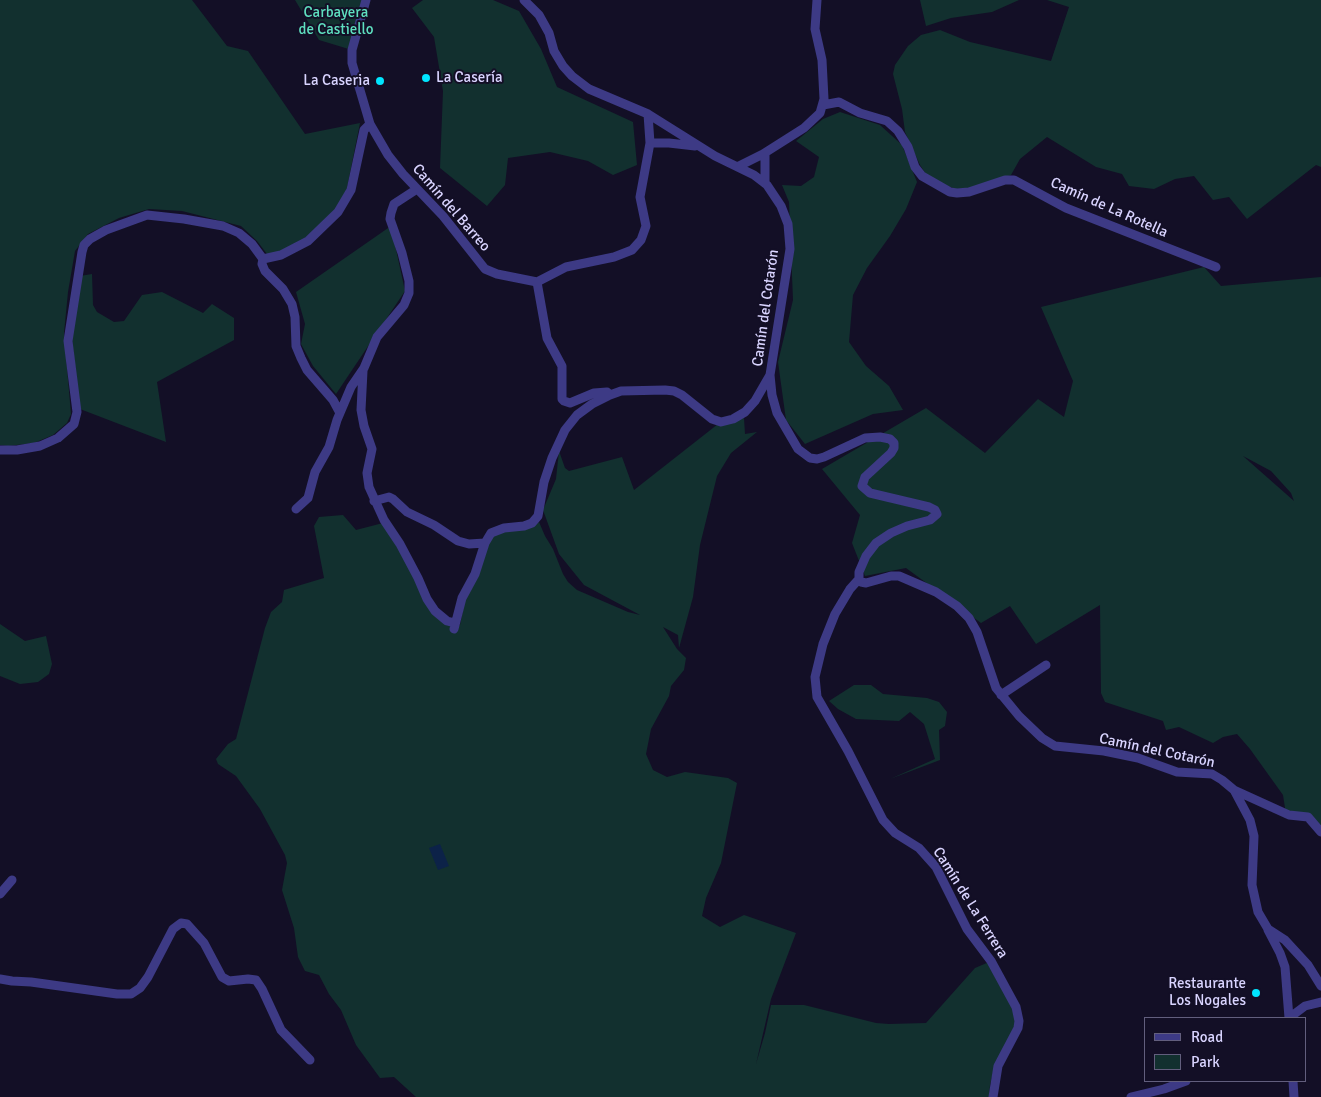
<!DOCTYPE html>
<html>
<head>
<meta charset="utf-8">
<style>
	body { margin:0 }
	#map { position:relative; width:1321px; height:1097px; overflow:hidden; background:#130f26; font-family:Signika,sans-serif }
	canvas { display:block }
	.legend { position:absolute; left:1144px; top:1017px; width:162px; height:65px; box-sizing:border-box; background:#130f26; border:1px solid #625e7d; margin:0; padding:6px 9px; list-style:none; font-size:15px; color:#d9d4ff }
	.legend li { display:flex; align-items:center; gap:10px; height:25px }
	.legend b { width:25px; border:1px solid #625e7d }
</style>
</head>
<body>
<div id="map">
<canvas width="1321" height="1097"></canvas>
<ul class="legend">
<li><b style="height:6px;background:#3d3a85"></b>Road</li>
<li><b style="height:14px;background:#12302f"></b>Park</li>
</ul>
</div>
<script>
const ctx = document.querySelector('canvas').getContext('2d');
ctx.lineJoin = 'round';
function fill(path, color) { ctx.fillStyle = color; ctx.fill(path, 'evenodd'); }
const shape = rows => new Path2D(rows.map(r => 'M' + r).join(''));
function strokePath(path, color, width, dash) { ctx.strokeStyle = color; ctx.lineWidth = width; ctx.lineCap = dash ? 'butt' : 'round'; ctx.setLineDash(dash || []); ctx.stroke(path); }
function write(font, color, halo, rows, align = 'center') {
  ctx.font = font + ' Signika,sans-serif'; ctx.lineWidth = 4; ctx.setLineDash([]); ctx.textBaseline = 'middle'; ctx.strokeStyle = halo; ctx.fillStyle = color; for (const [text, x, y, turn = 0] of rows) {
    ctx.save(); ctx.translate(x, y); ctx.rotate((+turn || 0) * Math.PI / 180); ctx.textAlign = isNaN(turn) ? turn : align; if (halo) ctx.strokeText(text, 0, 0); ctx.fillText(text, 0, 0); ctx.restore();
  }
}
const green = shape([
	[0,0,192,0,227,46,248,51,305,134,360,123,346,193,339,205,325,222,299,243,276,253,267,254,257,241,241,226,182,211,149,209,119,218,88,234,75,251,68,292,64,333,71,414,67,423,53,435,34,443,8,446,0,445],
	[295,0,366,0,352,50,319,40],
	[423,0,493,0,519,11,541,49,557,87,633,122,637,165,613,175,588,161,550,152,508,158,505,185,487,206,440,168,443,91,434,37,412,8],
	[920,0,1019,0,992,12,951,18,926,26],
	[1047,0,1321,0,1321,167,1316,165,1247,219,1229,197,1213,200,1194,176,1175,179,1154,189,1129,186,1122,174,1096,167,1047,137,1020,159,1011,175,973,188,956,189,941,184,927,176,920,165,905,132,902,109,893,74,895,65,908,46,921,35,940,30,970,42,1051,61,1069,7],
	[840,112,880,125,902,145,917,182,906,209,890,236,867,268,853,295,849,342,866,366,889,386,903,410,873,414,805,444,786,420,778,362,793,300,789,202,782,185,801,186,814,177,819,157,796,141,823,119],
	[391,226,405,291,336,394,313,366,301,344,305,324,296,292],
	[1204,267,1221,286,1321,277,1321,832,1309,813,1286,814,1283,795,1250,749,1237,734,1223,737,1213,743,1179,727,1166,730,1163,721,1105,702,1101,693,1100,605,1036,644,1010,606,981,623,906,568,865,576,852,543,860,515,822,469,926,408,985,453,1038,399,1064,417,1073,381,1041,307],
	[1243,456,1271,471,1291,493,1294,501],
	[92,274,93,305,97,312,114,322,124,321,142,295,162,292,203,313,212,304,234,318,234,340,157,382,166,442,80,409,72,340,80,276],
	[744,418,745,434,757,432,731,453,717,476,700,545,693,597,679,648,678,635,663,627,677,649,686,658,684,670,671,686,669,696,651,729,646,754,653,770,667,777,685,772,728,778,737,783,721,863,706,898,702,916,720,927,744,915,796,933,771,999,756,1064,765,1033,771,1005,804,1005,876,1023,889,1024,926,1023,975,968,989,962,1012,1008,1016,1021,1011,1037,995,1064,990,1085,989,1097,416,1097,394,1077,380,1078,356,1045,341,1010,329,994,319,975,305,971,298,957,294,928,282,890,287,863,285,855,260,809,236,776,218,764,216,759,228,744,236,739,265,628,271,612,282,602,284,590,324,578,314,526,319,517,343,515,356,530,383,523,420,586,454,629,460,625,465,600,491,537,498,532,534,526,539,522,545,536,553,549,563,574,568,582,577,590,628,612,640,615,584,585,559,554,543,510,556,479,559,451,565,468,569,471,622,457,634,490,718,424],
	[0,624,25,641,46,636,52,664,49,674,38,682,20,684,0,676],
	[854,685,871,685,883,694,927,698,939,702,947,712,945,726,939,730,940,760,890,779,935,759,924,724,910,712,899,721,856,719,838,709,829,701]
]);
const water = shape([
	[440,844,449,866,438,870,429,848]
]);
const minor = shape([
	[366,0,352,50,352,63,370,124,388,155,403,174,443,216,485,269,497,274,537,282,566,267,614,257,632,250,641,240,646,226,640,197,650,143,669,143,695,146],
	[524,0,539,15,549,33,554,51,563,66,572,76,589,89,648,114,715,156,754,175,767,185,781,206,788,224,790,249,770,375,772,395,777,413,798,449,810,458,817,459,824,457,865,438,880,437,890,439,894,443,894,448,891,453,865,477,862,486,870,493,929,507,935,510,937,514,930,520,907,526,891,533,876,543,866,556,859,572,859,579],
	[823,105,839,102,860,113,887,121,898,131,908,147,915,167,922,176,950,192,957,193,969,192,1005,180,1014,180,1066,208,1216,267],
	[648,114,650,143],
	[739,166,763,154,804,128,820,113,824,99,822,60,815,29,817,0],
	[765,183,765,153],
	[263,259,262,264,265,271,283,289,292,304,295,317,296,346,301,358,307,370,333,400,340,413],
	[537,282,547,338,562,366,562,399,564,401,570,403,594,393,607,392,610,395],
	[363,371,361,410,364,426,372,449,367,473,369,487,384,520,400,544,418,578,427,599,435,611,447,621,455,623],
	[0,450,17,450,40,446,58,438,74,424,77,412,68,341,82,252,84,245,90,239,106,230,147,215,184,219,223,226,239,233,252,244,263,259,281,255,308,241,338,212,351,190,364,130,370,124],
	[374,501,389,497,393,499,407,512,434,525,458,541,469,544,485,543],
	[296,509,308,498,315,472,329,447,337,420,351,387,364,368,377,337,404,305,409,293,409,281,402,253,390,219,391,213,394,204,417,189],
	[859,579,861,582,866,583,891,576,899,576,936,592,957,606,969,618,977,632,996,688,1019,716,1042,738,1055,746,1104,751,1138,758,1177,772,1212,774,1222,780,1234,790,1250,820,1254,836,1252,885,1258,912,1268,929,1285,940,1308,965,1321,986],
	[859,579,850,589,835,614,823,644,815,677,817,697,848,751,883,820,895,833,919,848,936,867,967,929,991,961,1016,1007,1019,1021,1018,1028,998,1066,993,1097],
	[454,629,462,598,475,574,485,543,491,533,504,528,524,526,532,523,538,516,544,482,552,458,565,430,577,415,592,404,610,395,621,391,665,390,674,391,682,395,712,419,721,422,733,419,745,412,755,401,770,375],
	[1001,695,1046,665],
	[1234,790,1289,815,1308,817,1321,832],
	[0,894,12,880],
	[1268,930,1280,953,1285,967,1289,1018],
	[0,979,12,981,31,982,117,994,131,994,140,988,148,977,173,929,181,923,187,924,204,943,222,977,229,981,248,979,256,980,262,989,281,1030,310,1060],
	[1289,1018,1305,1006,1321,1002],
	[1293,1081,1294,1097],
	[1131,1097,1164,1089,1186,1081]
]);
const markers = [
	[426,78,5,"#00e5ff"],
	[380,81,5,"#00e5ff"],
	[1256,993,5,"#00e5ff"]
];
const parkNames = [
	["Carbayera",336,13],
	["de Castiello",336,30]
];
const poiNames = [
	["La Casería",436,78,"left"],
	["La Caseria",370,81],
	["Restaurante",1246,984],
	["Los Nogales",1246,1001]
];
const streetNames = [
	["Camín del Barreo",451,208,49],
	["Camín de La Rotella",1109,208,24],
	["Camín del Cotarón",766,308,-82],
	["Camín del Cotarón",1157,751,12],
	["Camín de La Ferrera",970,903,58]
];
fill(green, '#12302f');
fill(water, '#0c2248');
strokePath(minor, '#3d3a85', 9);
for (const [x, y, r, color] of markers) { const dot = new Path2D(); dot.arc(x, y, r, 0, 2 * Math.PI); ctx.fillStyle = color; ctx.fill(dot); strokePath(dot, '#130f26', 2); }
write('15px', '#5fe0c0', '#130f26', parkNames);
write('15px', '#d9d4ff', '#130f26', poiNames, 'right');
write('15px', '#d9d4ff', '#130f26', streetNames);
</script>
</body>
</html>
